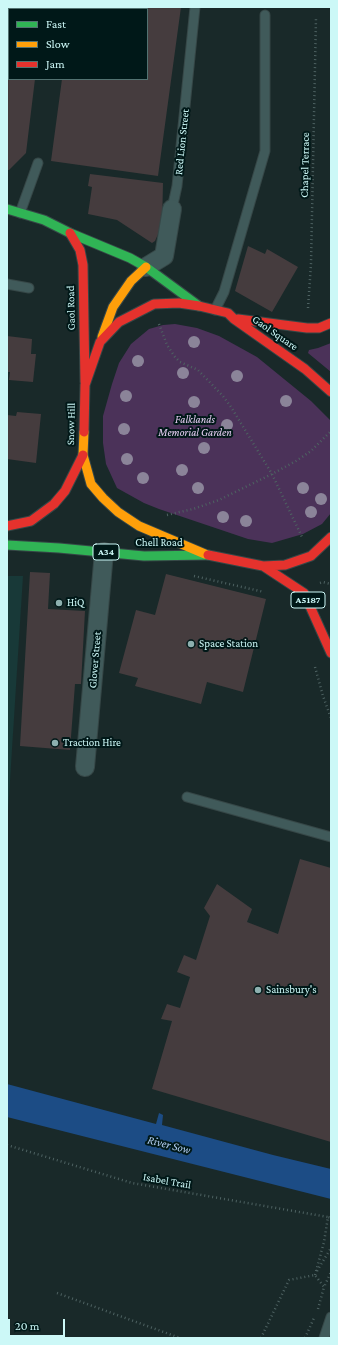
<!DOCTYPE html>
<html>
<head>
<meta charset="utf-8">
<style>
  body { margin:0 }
  #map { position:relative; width:338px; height:1345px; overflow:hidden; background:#192929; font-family:"Crimson Pro",serif }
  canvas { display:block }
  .frame { position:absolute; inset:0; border:8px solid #ccf8f7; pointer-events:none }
  .legend { position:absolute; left:8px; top:8px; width:140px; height:72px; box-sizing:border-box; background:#001818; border:1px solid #527271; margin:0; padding:5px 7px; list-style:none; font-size:12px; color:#ccf8f7 }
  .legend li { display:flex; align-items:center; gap:8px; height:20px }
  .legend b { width:20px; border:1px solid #527271 }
  .scale { position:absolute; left:8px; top:1319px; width:57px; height:18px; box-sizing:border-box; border:2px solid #ccf8f7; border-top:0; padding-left:5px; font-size:12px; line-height:14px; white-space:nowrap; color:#ccf8f7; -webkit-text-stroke:3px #001818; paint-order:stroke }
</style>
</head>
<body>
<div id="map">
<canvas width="338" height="1345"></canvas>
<div class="frame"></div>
<ul class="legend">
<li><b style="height:5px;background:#30b455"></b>Fast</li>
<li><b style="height:5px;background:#ff9f0a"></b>Slow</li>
<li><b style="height:5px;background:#e5322d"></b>Jam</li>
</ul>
<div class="scale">20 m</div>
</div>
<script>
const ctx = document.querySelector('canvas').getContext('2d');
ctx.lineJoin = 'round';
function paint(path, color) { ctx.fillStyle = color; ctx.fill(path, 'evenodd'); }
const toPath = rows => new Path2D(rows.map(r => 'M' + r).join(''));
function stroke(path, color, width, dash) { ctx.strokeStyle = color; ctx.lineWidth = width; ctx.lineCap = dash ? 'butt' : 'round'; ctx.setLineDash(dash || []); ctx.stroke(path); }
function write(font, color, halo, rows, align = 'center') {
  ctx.font = font + ' "Crimson Pro",serif'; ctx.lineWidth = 4; ctx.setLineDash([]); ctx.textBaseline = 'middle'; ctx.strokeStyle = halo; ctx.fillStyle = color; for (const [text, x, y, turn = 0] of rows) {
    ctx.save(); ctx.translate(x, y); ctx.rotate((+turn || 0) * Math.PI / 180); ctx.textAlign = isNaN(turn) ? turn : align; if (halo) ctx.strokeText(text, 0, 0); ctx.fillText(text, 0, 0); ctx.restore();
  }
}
paint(toPath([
  [7,576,23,576,7,828]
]), '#183938');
paint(toPath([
  [175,324,197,328,219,336,257,357,311,401,331,421,331,513,322,524,303,534,272,543,248,539,159,509,144,503,117,488,106,464,103,443,103,416,112,384,119,363,131,344,149,329,163,325],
  [331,343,331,372,308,353,309,350,318,348]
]), '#4b3259');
paint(toPath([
  [7,1084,156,1124,159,1113,163,1115,162,1125,273,1155,331,1169,331,1199,7,1117]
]), '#1c4c85');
paint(toPath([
  [7,7,45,7,44,9,9,9,9,79,35,79,26,153,9,170,7,170],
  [72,7,181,7,158,176,51,161,62,79,147,79,147,9,72,9],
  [90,174,163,183,162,225,155,241,152,243,117,220,88,214,92,187,88,186],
  [248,246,265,254,267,249,298,267,272,312,235,291],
  [7,336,32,339,31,354,36,354,33,382,9,380,10,372,7,372],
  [17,412,41,414,36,463,7,459,7,415,16,416],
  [30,572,50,573,48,609,85,611,81,684,75,684,70,750,20,746],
  [166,574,266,599,243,692,207,682,201,704,135,686,138,678,119,673,136,610,155,615],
  [300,859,331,868,331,1142,152,1089,172,1021,161,1019,167,1004,180,1008,190,977,177,972,184,955,196,960,210,916,204,908,217,884,252,909,247,922,278,934]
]), '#453c3e');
const lane = toPath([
  [172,209,177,186,195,7],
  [20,213,38,163],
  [7,284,29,288],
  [215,310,224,292,265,151,265,15],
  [187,797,331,837],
  [324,1338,331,1317]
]);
const street = toPath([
  [146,267,164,256,172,209],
  [85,767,104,552]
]);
const fast = toPath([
  [7,209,44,220,70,233,130,258,146,267,199,306],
  [7,545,59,548,144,556,208,555]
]);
const slow = toPath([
  [102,337,113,307,131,281,146,267],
  [84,432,83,455,91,484,103,498,118,512,139,526,205,554]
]);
const jam = toPath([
  [70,233,80,250,83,265,85,382],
  [238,319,307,328,319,328,331,323],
  [84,432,85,385,100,342,119,322,154,304,179,303,199,306,228,313,234,319,305,369,331,392],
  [7,526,31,521,54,504,65,491,83,455],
  [208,555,263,566,285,565,311,556,331,537],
  [263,566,304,593,331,653]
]);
stroke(lane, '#364747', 11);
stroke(street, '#364747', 20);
stroke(fast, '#364747', 11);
stroke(slow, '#364747', 11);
stroke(jam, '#364747', 11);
stroke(toPath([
  [308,308,311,264,316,18],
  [159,324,167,345,175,357,180,362,198,370,223,396,231,407,272,474,302,537],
  [167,515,193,509,219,500,272,474,296,461,311,451,331,431],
  [194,576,264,592],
  [320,583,323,582,331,584],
  [315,667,323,696,331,718],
  [7,1145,132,1183,328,1217],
  [317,1271,331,1248],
  [315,1275,324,1242,328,1217,331,1218],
  [57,1293,180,1338],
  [318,1309,324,1287],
  [261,1338,289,1280,315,1275,324,1287,331,1272],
  [305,1338,314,1318]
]), '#4e6262', 2.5, [1, 3]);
stroke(lane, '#405a5a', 9);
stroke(street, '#405a5a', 18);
stroke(fast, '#30b455', 9);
stroke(slow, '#ff9f0a', 9);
stroke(jam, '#e5322d', 9);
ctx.fillStyle = '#8b8499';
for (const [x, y] of [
  [194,342],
  [138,361],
  [183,373],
  [237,376],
  [126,396],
  [286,401],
  [194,402],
  [227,425],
  [124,429],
  [204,448],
  [127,459],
  [182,470],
  [143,478],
  [198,488],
  [303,488],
  [321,499],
  [311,512],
  [223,517],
  [246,521]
]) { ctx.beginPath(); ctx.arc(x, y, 6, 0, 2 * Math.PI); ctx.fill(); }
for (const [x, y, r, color] of [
  [59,603,4,"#8db0af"],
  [191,644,4,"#8db0af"],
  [55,743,4,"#8db0af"],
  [258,990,4,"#8db0af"]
]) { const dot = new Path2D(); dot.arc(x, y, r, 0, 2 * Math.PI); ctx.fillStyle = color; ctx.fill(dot); stroke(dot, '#001818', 1.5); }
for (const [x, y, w] of [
  [106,552,26],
  [308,600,34]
]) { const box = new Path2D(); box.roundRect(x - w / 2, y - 8, w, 16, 3); ctx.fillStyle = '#001818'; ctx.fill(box); stroke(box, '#ccf8f7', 1); }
write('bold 10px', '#ccf8f7', null, [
  ["A34",106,552],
  ["A5187",308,600]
]);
write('11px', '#ccf8f7', '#001818', [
  ["Red Lion Street",182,142,-84],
  ["Chapel Terrace",305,165,-89],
  ["Gaol Road",71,308,-91],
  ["Gaol Square",275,333,35],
  ["Snow Hill",71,424,-89],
  ["Chell Road",159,543],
  ["Glover Street",95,660,-85],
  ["Isabel Trail",167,1181,10]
]);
write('italic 11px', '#e8cff5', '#001818', [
  ["Falklands",195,420],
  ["Memorial Garden",195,433]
]);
write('11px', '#ccf8f7', '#001818', [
  ["HiQ",67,603],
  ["Space Station",199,644],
  ["Traction Hire",63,743],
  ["Sainsbury's",266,990]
], 'left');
write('italic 12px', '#afcbee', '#001818', [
  ["River Sow",169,1145,14]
]);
</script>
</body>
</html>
